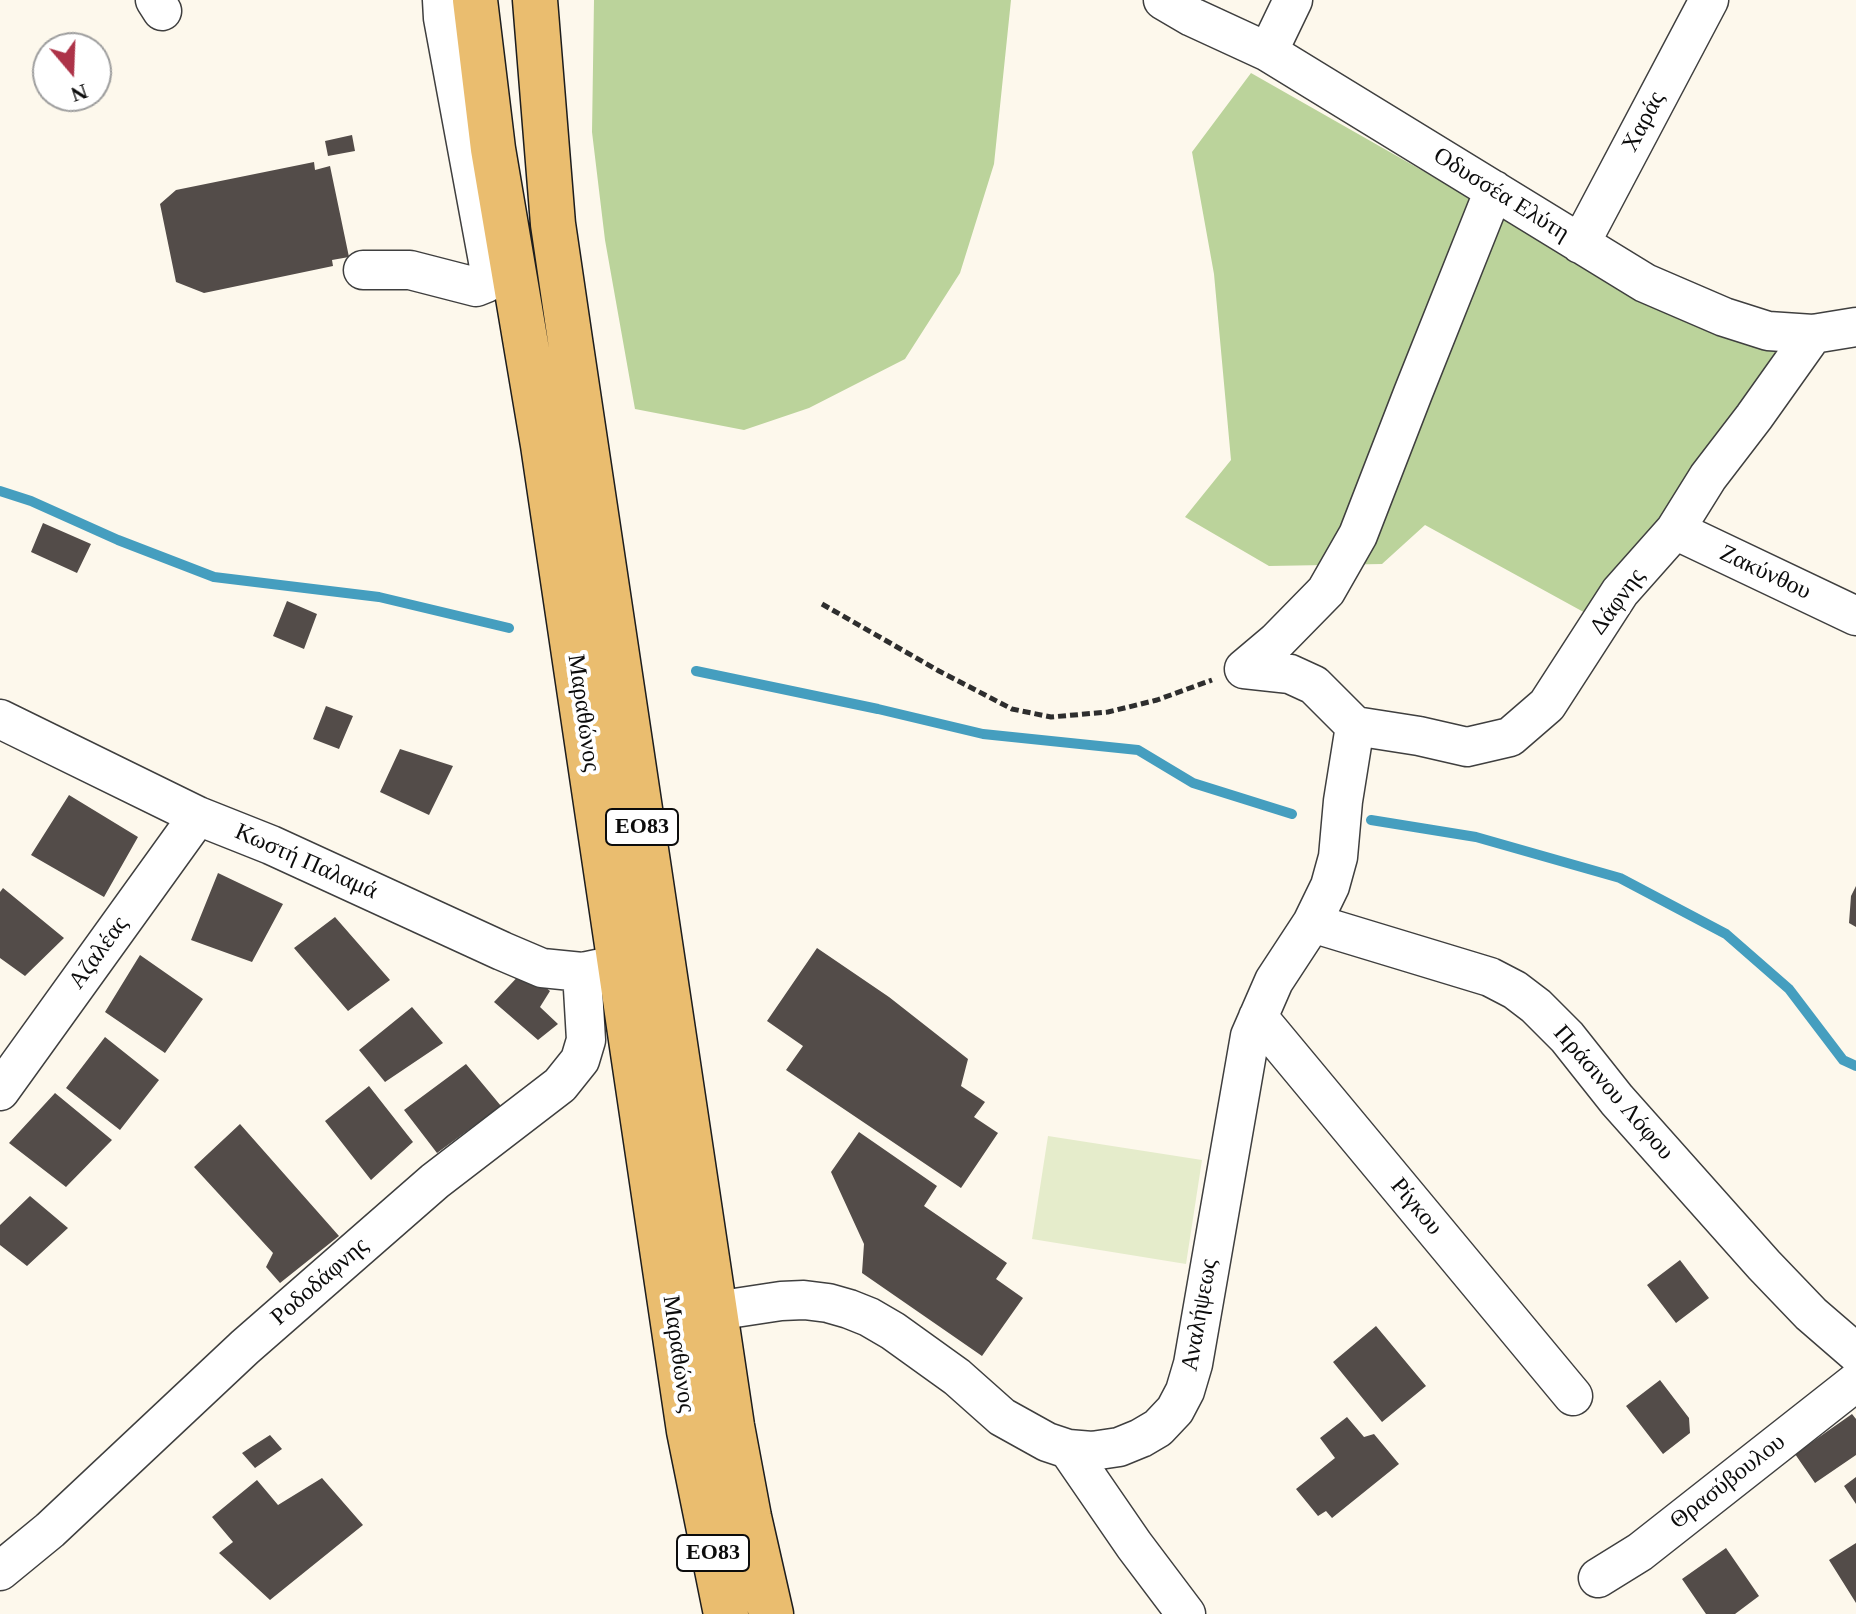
<!DOCTYPE html>
<html>
<head>
<meta charset="utf-8">
<style>
  body { margin:0 }
  #map { position:relative; width:1856px; height:1614px; overflow:hidden; background:#fdf8ec; font-family:Georgia,serif }
  canvas { display:block }
  .north { position:absolute; left:32px; top:32px; width:80px; height:80px; box-sizing:border-box; background:#fff; border:2px solid #9e9e9e; border-radius:50%; rotate:161deg; font-size:22px; font-weight:700; line-height:32px; text-align:center; color:#0c0c0c }
  .north::after { content:''; display:block; margin:auto; width:28px; height:36px; background:#ad3348; clip-path:polygon(50% 0,100% 100%,50% 72%,0 100%) }
</style>
</head>
<body>
<div id="map">
<canvas width="1856" height="1614"></canvas>
<div class="north">N</div>
</div>
<script>
const ctx = document.querySelector('canvas').getContext('2d');
ctx.lineJoin = 'round';
function paint(path, color) { ctx.fillStyle = color; ctx.fill(path, 'evenodd'); }
const toPath = rows => new Path2D(rows.map(r => 'M' + r).join(''));
function stroke(path, color, width, dash) { ctx.strokeStyle = color; ctx.lineWidth = width; ctx.lineCap = dash ? 'butt' : 'round'; ctx.setLineDash(dash || []); ctx.stroke(path); }
function write(font, color, halo, rows, align = 'center') {
  ctx.font = font + ' Georgia,serif'; ctx.lineWidth = 8; ctx.setLineDash([]); ctx.textBaseline = 'middle'; ctx.strokeStyle = halo; ctx.fillStyle = color; for (const [text, x, y, turn = 0] of rows) {
    ctx.save(); ctx.translate(x, y); ctx.rotate((+turn || 0) * Math.PI / 180); ctx.textAlign = isNaN(turn) ? turn : align; if (halo) ctx.strokeText(text, 0, 0); ctx.fillText(text, 0, 0); ctx.restore();
  }
}
paint(toPath([
  [594,0,1011,0,994,164,960,273,905,359,809,408,744,430,635,409,605,240,592,132],
  [1251,73,1634,291,1792,342,1671,512,1589,615,1425,525,1382,564,1269,566,1185,517,1231,460,1214,274,1192,152]
]), '#bbd39b');
paint(toPath([
  [1048,1136,1202,1160,1186,1264,1032,1239]
]), '#e5eccb');
stroke(toPath([
  [0,491,31,501,118,540,214,577,379,597,509,628],
  [696,671,878,709,983,734,1138,750,1193,783,1292,814],
  [1371,820,1476,837,1620,878,1726,934,1789,989,1843,1060,1856,1066]
]), '#459ebf', 10);
paint(toPath([
  [352,135,355,151,328,156,325,141],
  [314,162,315,170,330,166,349,257,332,260,333,266,204,293,176,282,160,204,176,190],
  [43,523,91,544,77,573,31,552],
  [287,601,317,614,304,649,273,636],
  [326,706,353,716,339,749,313,739],
  [400,749,453,766,429,815,380,792],
  [69,795,138,837,104,897,31,855],
  [218,873,283,904,252,962,191,940],
  [1856,886,1856,927,1849,923,1851,896],
  [3,888,64,938,25,976,0,958,0,892],
  [335,917,390,980,348,1011,294,948],
  [817,948,889,997,968,1059,961,1086,985,1102,974,1117,998,1133,961,1188,786,1070,803,1046,767,1021],
  [140,955,203,999,165,1053,105,1012],
  [524,970,550,991,540,1007,558,1024,538,1040,494,1002],
  [412,1007,443,1043,385,1082,359,1050],
  [105,1037,159,1080,120,1130,66,1088],
  [466,1064,501,1106,437,1153,404,1110],
  [369,1086,413,1142,371,1180,325,1121],
  [55,1093,112,1140,66,1187,9,1143],
  [240,1124,339,1236,280,1283,266,1267,273,1253,194,1167],
  [859,1132,937,1186,924,1206,1007,1263,996,1279,1023,1298,982,1356,862,1273,864,1244,831,1172],
  [30,1196,68,1228,27,1266,0,1245,0,1225],
  [1680,1260,1709,1298,1676,1323,1647,1285],
  [1376,1326,1426,1386,1382,1422,1333,1362],
  [1660,1380,1689,1418,1690,1433,1663,1454,1626,1406],
  [1852,1414,1856,1419,1856,1455,1815,1483,1795,1454],
  [1347,1417,1364,1437,1374,1434,1399,1464,1332,1518,1326,1511,1318,1516,1296,1489,1335,1458,1320,1438],
  [270,1435,282,1449,255,1468,242,1453],
  [1856,1477,1856,1504,1844,1486],
  [322,1478,363,1525,270,1600,219,1553,233,1542,212,1517,257,1480,278,1505],
  [1856,1543,1856,1603,1829,1560],
  [1726,1548,1759,1596,1735,1614,1706,1614,1682,1579]
]), '#534c49');
const minor = toPath([
  [155,0,162,11],
  [1163,0,1192,17,1268,52,1645,283,1724,317,1768,331,1813,334,1856,327],
  [1268,52,1293,0],
  [1580,244,1709,0],
  [363,270,410,270,476,287,486,283,489,278,490,272,443,18,442,0],
  [1675,530,1856,616],
  [1244,669,1276,642,1326,591,1358,535,1413,393,1494,190],
  [1244,669,1290,674,1314,685,1355,726],
  [0,719,198,816,271,845,502,951,542,968,582,972,606,967],
  [1355,726,1419,736,1467,747,1510,737,1547,705,1620,592,1675,530,1708,477,1754,417,1813,334],
  [1312,923,1490,977,1515,990,1536,1006,1567,1037,1617,1100,1764,1265,1811,1314,1856,1353],
  [1258,1017,1573,1396],
  [0,1091,198,816],
  [715,1311,781,1301,804,1300,828,1303,849,1309,869,1317,893,1331,957,1377,1002,1417,1047,1442,1068,1449,1092,1451,1119,1447,1141,1438,1158,1428,1175,1410,1185,1391,1193,1364,1250,1036,1274,981,1312,923,1330,886,1338,857,1343,801,1355,726],
  [1068,1449,1134,1545,1186,1614],
  [0,1571,50,1530,245,1347,435,1181,560,1085,580,1060,586,1040,582,972],
  [1598,1578,1640,1552,1856,1382]
]);
const major = toPath([
  [475,0,493,149,543,445,689,1431,726,1614],
  [535,0,553,224,570,340,732,1426,749,1517,771,1614]
]);
stroke(minor, '#3f3f3f', 41);
stroke(major, '#1d1d1d', 47);
stroke(toPath([
  [822,604,939,671,1012,709,1051,717,1108,712,1157,700,1212,680]
]), '#2e2e2e', 5, [8, 4]);
stroke(minor, '#fff', 38);
stroke(major, '#eabd6f', 44);
for (const [x, y, w] of [
  [642,827,72],
  [713,1553,72]
]) { const box = new Path2D(); box.roundRect(x - w / 2, y - 18, w, 36, 6); ctx.fillStyle = '#fff'; ctx.fill(box); stroke(box, '#0c0c0c', 2); }
write('bold 22px', '#0c0c0c', null, [
  ["ΕΟ83",642,827],
  ["ΕΟ83",713,1553]
]);
write('24px', '#0c0c0c', '#fff', [
  ["Χαράς",1644,122,-62],
  ["Οδυσσέα Ελύτη",1501,195,32],
  ["Ζακύνθου",1765,573,25],
  ["Δάφνης",1618,602,-54],
  ["Μαραθώνος",583,713,82],
  ["Κωστή Παλαμά",306,862,24],
  ["Αζαλέας",99,953,-54],
  ["Πράσινου Λόφου",1613,1093,49],
  ["Ρίγκου",1416,1207,50],
  ["Ροδοδάφνης",320,1282,-41],
  ["Αναλήψεως",1200,1315,-80],
  ["Μαραθώνος",678,1354,82],
  ["Θρασύβουλου",1728,1482,-38]
]);
</script>
</body>
</html>
